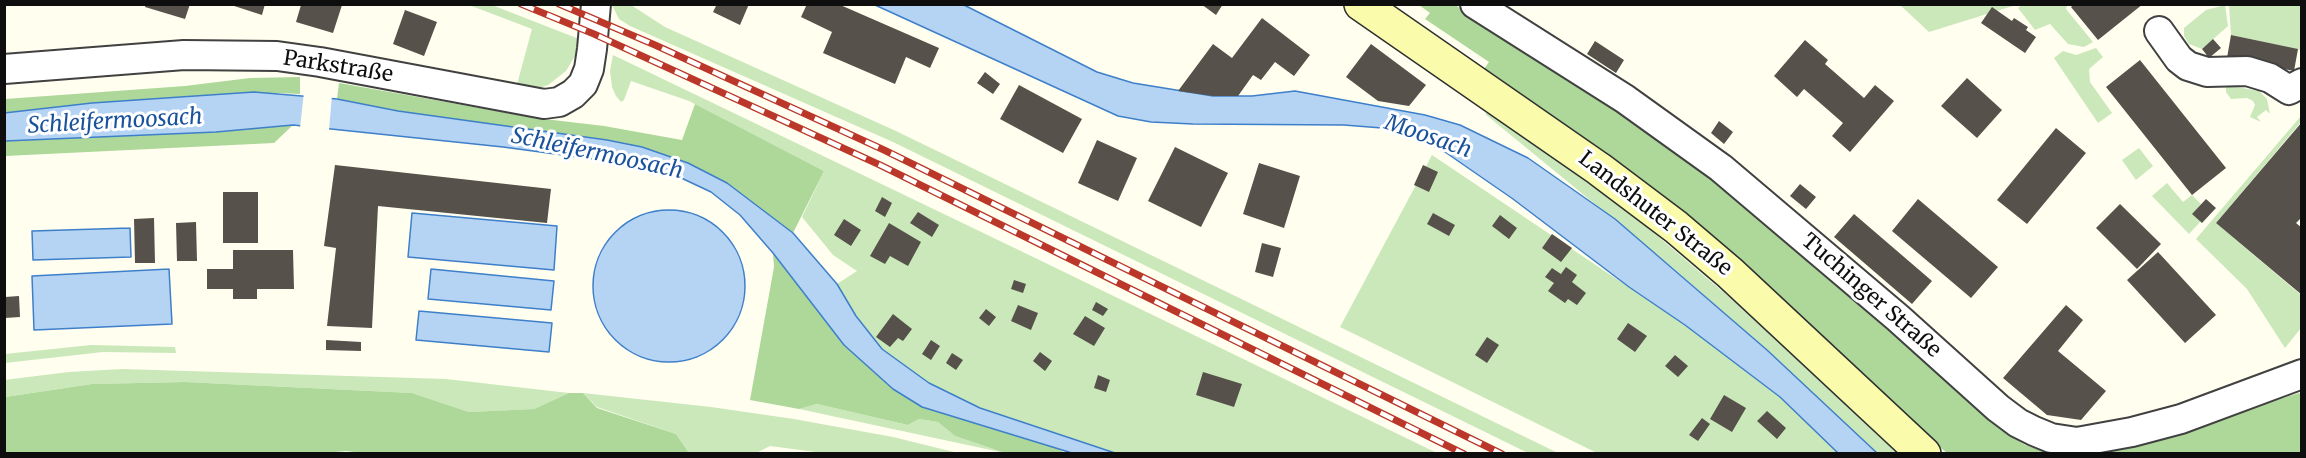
<!DOCTYPE html>
<html>
<head>
<meta charset="utf-8">
<style>
  body { margin:0 }
  #map { position:relative; width:2306px; height:458px; overflow:hidden; background:#fffeef; font-family:Merriweather,serif }
  canvas { display:block }
  .frame { position:absolute; inset:0; border:6px solid #0e0e0e; pointer-events:none }
</style>
</head>
<body>
<div id="map">
<canvas width="2306" height="458"></canvas>
<div class="frame"></div>
</div>
<script>
const ctx = document.querySelector('canvas').getContext('2d');
ctx.lineJoin = 'round';
function paint(path, color) { ctx.fillStyle = color; ctx.fill(path, 'evenodd'); }
const toPath = rows => new Path2D(rows.map(r => 'M' + r).join(''));
function stroke(path, color, width, dash) { ctx.strokeStyle = color; ctx.lineWidth = width; ctx.lineCap = dash ? 'butt' : 'round'; ctx.setLineDash(dash || []); ctx.stroke(path); }
function write(font, color, halo, rows, align = 'center') {
  ctx.font = font + ' Merriweather,serif'; ctx.lineWidth = 6; ctx.setLineDash([]); ctx.textBaseline = 'middle'; ctx.strokeStyle = halo; ctx.fillStyle = color; for (const [text, x, y, turn = 0] of rows) {
    ctx.save(); ctx.translate(x, y); ctx.rotate((+turn || 0) * Math.PI / 180); ctx.textAlign = isNaN(turn) ? turn : align; if (halo) ctx.strokeText(text, 0, 0); ctx.fillText(text, 0, 0); ctx.restore();
  }
}
paint(toPath([
  [2023,4,2067,5,2066,9,2093,42,2084,47,2068,44,2050,24,2035,30,2018,8],
  [469,5,492,5,579,39,575,56,566,71,548,85,536,89,516,88,532,29],
  [612,5,631,5,665,27,896,131,1558,453,1528,453,893,142,630,26,619,19],
  [1900,5,2016,5,1929,32],
  [2225,5,2228,26,2202,49,2189,44,2184,36,2184,28,2206,10],
  [2229,5,2301,5,2301,50,2231,35],
  [2096,48,2103,57,2089,69,2090,82,2112,113,2098,123,2054,58,2063,51,2076,55],
  [613,55,1025,253,1437,453,1115,453,980,408,929,383,882,349,856,316,837,284,857,271,833,255,802,217,824,171,689,101,631,81,624,100,621,102,616,96,612,87,610,71],
  [2226,85,2259,91,2267,99,2270,114,2266,110,2257,117,2261,122,2250,117,2255,105,2253,101,2247,98,2231,99,2226,92],
  [1489,112,1606,194,1641,222,1728,296,1899,453,1877,453,1767,350,1673,268,1485,114],
  [2301,116,2301,122,2216,223,2301,295,2301,328,2285,348,2247,289,2196,239],
  [2139,148,2153,166,2136,180,2122,160],
  [1432,155,1685,325,1780,397,1838,453,1597,453,1340,327],
  [2167,183,2183,202,2192,195,2201,204,2193,214,2201,221,2189,234,2152,196],
  [91,345,175,347,176,353,103,352,5,363,5,354],
  [122,369,446,379,569,393,534,409,469,412,412,393,185,382,92,384,5,397,4,380,69,372],
  [583,393,711,407,794,419,893,437,958,453,831,454,770,446,756,453,689,453,676,434,597,407],
  [817,404,908,425,919,419,938,422,955,436,1005,453,799,409]
]), '#cbe8ba');
paint(toPath([
  [1419,5,1455,5,1541,58,1687,155,1852,293,1974,407,2010,436,2025,445,2049,453,1947,453,1482,72,1489,62,1425,19,1430,13],
  [300,77,300,94,278,93,92,103,5,113,5,99,185,86,250,78],
  [339,83,536,118,604,126,682,140,695,104,824,171,793,233,727,183,688,163,642,147,607,140,398,111,337,99],
  [293,125,274,143,5,156,4,141,216,132],
  [773,253,844,345,1066,453,1005,453,955,436,938,422,919,419,908,425,817,404,799,409,750,400,774,267],
  [185,382,412,393,469,412,534,409,569,393,583,393,597,408,676,434,689,453,370,454,346,451,314,454,5,453,5,397,92,384],
  [2299,393,2301,395,2301,453,2099,454,2124,448]
]), '#add899');
const water = toPath([
  [875,5,964,5,1097,72,1133,83,1213,96,1252,96,1295,91,1425,115,1460,125,1528,158,1615,219,1767,350,1877,453,1838,453,1780,397,1685,325,1629,287,1513,199,1445,152,1416,137,1382,128,1344,125,1193,124,1151,122,1118,116,875,5],
  [254,92,337,99,398,111,607,140,642,147,688,163,727,183,793,233,837,284,856,316,882,349,929,383,980,408,1115,453,1072,453,922,407,893,389,844,345,773,253,740,215,711,192,660,168,503,147,293,125,216,132,5,141,4,113,92,103,254,92],
  '593 286a76 76 0 1 1 152 0a76 76 0 1 1-152 0Z',
  [412,213,557,226,554,270,408,257,412,213],
  [130,228,131,257,33,260,32,231,130,228],
  [169,269,172,324,34,330,32,276,169,269],
  [431,269,554,281,551,310,428,299,431,269],
  [419,311,552,323,549,352,416,340,419,311]
]);
paint(water, '#b5d4f4');
stroke(water, '#3e7fc9', 1.5);
paint(toPath([
  [304,92,332,95,329,130,300,128]
]), '#fffeef');
paint(toPath([
  [146,4,190,4,185,19,145,7],
  [228,4,265,4,262,15],
  [717,4,749,4,740,25,713,12],
  [807,4,838,4,939,48,930,68,906,57,895,84,823,53,832,32,801,17],
  [1201,4,1223,4,1216,15],
  [2074,4,2143,4,2098,40,2071,7],
  [301,5,342,5,333,33,296,22],
  [1992,7,2012,21,2014,18,2028,27,2026,30,2036,37,2025,53,1981,23],
  [405,10,437,22,424,56,393,44],
  [1262,18,1310,55,1294,76,1275,62,1261,80,1253,75,1238,96,1213,96,1178,91,1213,44,1232,58],
  [2231,35,2298,49,2294,71,2227,58],
  [2213,39,2221,48,2209,58,2202,49],
  [1805,40,1828,60,1825,64,1864,98,1875,85,1894,101,1850,152,1832,136,1843,123,1804,89,1797,97,1774,76],
  [1595,41,1624,60,1616,73,1587,54],
  [1371,44,1426,85,1409,106,1378,101,1346,77],
  [2140,60,2226,168,2192,195,2106,87],
  [985,72,1000,84,993,94,977,83],
  [1967,78,2002,110,1977,138,1941,106],
  [1019,85,1082,119,1063,153,1000,119],
  [1719,121,1733,132,1724,144,1711,133],
  [2302,122,2302,217,2296,223,2302,228,2302,295,2216,223],
  [2056,128,2086,153,2027,224,1997,200],
  [1097,140,1137,158,1118,201,1078,183],
  [1175,147,1228,173,1201,227,1148,201],
  [1259,163,1300,176,1284,228,1243,214],
  [335,165,551,189,547,223,378,206,372,328,327,326,336,248,324,246],
  [1423,165,1438,172,1429,192,1414,185],
  [1800,184,1816,197,1806,209,1790,196],
  [223,192,258,192,258,243,223,243],
  [882,197,892,203,885,217,875,211],
  [1918,199,1998,267,1971,298,1892,231],
  [2206,199,2216,208,2202,223,2192,214],
  [2120,204,2161,244,2137,269,2096,228],
  [918,212,939,225,932,237,910,223],
  [1433,213,1455,225,1449,236,1427,224],
  [1854,214,1932,281,1912,304,1834,237],
  [1500,215,1517,228,1509,239,1492,226],
  [154,218,155,263,135,263,134,219],
  [844,219,861,230,851,246,834,235],
  [196,222,197,261,177,261,176,223],
  [889,223,921,242,908,266,890,256,885,264,870,256],
  [1552,234,1572,248,1561,262,1542,248],
  [1262,243,1281,248,1273,277,1255,272],
  [233,250,293,250,294,289,257,289,257,299,233,299,233,289,207,289,207,269,233,269],
  [2158,252,2216,315,2185,343,2127,280],
  [1566,267,1577,275,1572,282,1586,293,1577,305,1568,299,1565,303,1548,291,1554,283,1545,277,1552,268,1561,274],
  [1014,280,1026,284,1023,293,1011,289],
  [19,296,20,317,5,318,5,297],
  [1096,302,1108,309,1103,316,1092,310],
  [1018,305,1038,313,1031,330,1011,321],
  [2066,305,2083,320,2058,351,2106,391,2081,420,2047,415,2003,378],
  [986,309,996,317,989,326,979,318],
  [893,314,912,329,903,341,898,338,890,347,876,337],
  [1085,316,1105,328,1094,346,1073,334],
  [1628,323,1647,336,1635,352,1617,339],
  [1487,337,1499,345,1487,363,1475,355],
  [326,340,361,342,361,351,326,350],
  [931,340,940,346,931,360,922,354],
  [1040,352,1052,361,1045,371,1033,361],
  [952,353,963,360,956,370,946,363],
  [1675,355,1688,366,1678,377,1665,366],
  [1203,372,1242,384,1234,407,1196,395],
  [1098,375,1110,380,1106,392,1094,388],
  [1724,395,1746,408,1732,432,1710,419],
  [1767,411,1786,428,1777,439,1757,421],
  [1702,418,1710,424,1698,441,1689,435]
]), '#56514a');
const street = toPath([
  [1475,4,1625,99,1721,168,1898,318,1998,408,2018,423,2034,431,2051,438,2077,442,2132,432,2181,419,2302,374],
  [2159,31,2179,59,2188,66,2207,72,2247,71,2270,78,2289,90,2302,83],
  [4,69,184,55,277,56,320,62,544,104,559,102,573,94,583,84,589,69,592,49,596,4]
]);
const secondary = toPath([
  [1361,4,1599,169,1676,227,1730,273,1924,454]
]);
stroke(street, '#414141', 32);
stroke(secondary, '#303030', 36);
stroke(street, '#fff', 28);
stroke(secondary, '#fafcac', 33);
const rail = toPath([
  [521,4,594,34,880,165,1464,454],
  [559,4,655,45,884,150,1502,454]
]);
stroke(rail, '#ba372a', 7);
stroke(rail, '#fff', 4.5, [14]);
write('21px', '#0e0e0e', '#fff', [
  ["Parkstraße",338,67,9],
  ["Landshuter Straße",1655,214,38],
  ["Tuchinger Straße",1871,296,41]
]);
write('italic 22px', '#1a529c', '#fff', [
  ["Schleifermoosach",115,122,-3],
  ["Moosach",1428,137,19],
  ["Schleifermoosach",597,154,12]
]);
</script>
</body>
</html>
